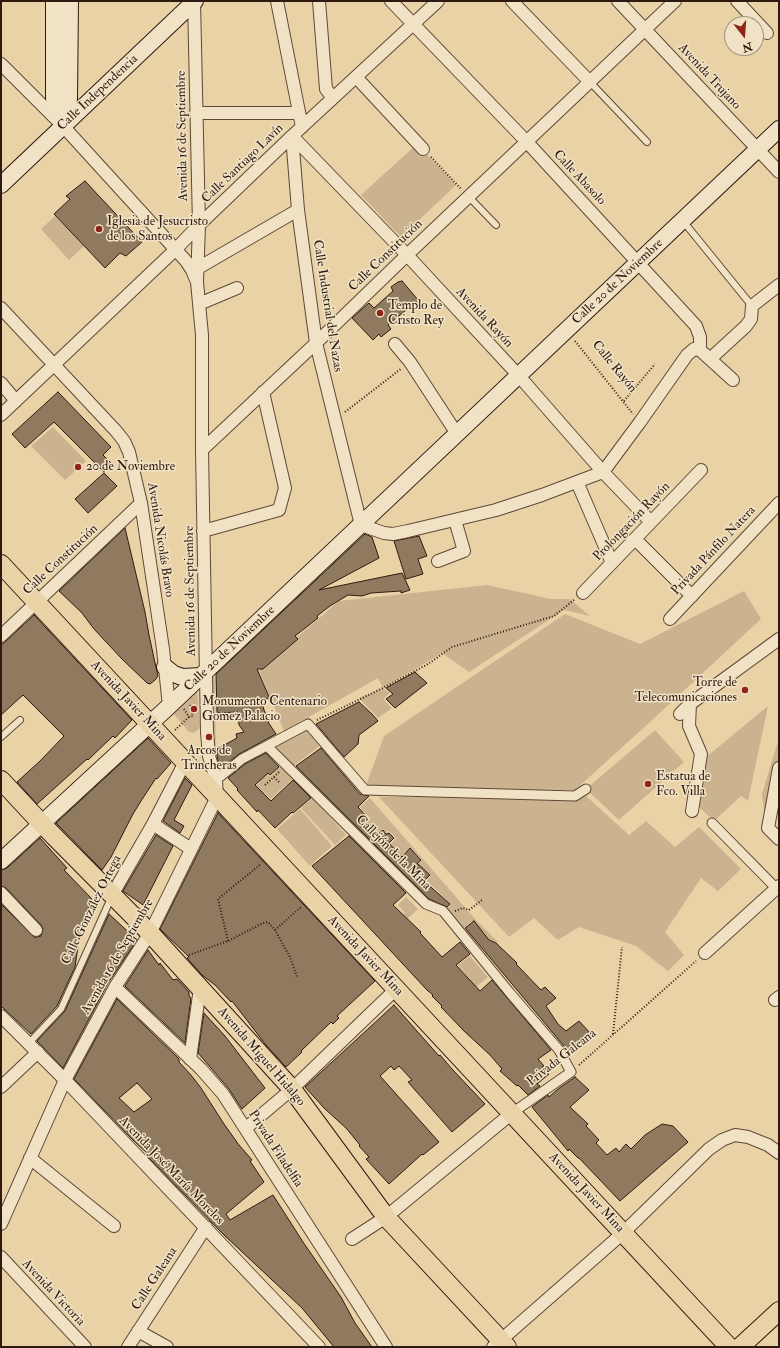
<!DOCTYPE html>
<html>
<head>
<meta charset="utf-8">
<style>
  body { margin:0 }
  #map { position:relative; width:780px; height:1348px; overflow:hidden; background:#ead2a7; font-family:"IM FELL Double Pica",serif }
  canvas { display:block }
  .frame { position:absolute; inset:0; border:2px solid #2f1a11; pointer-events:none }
  .north { position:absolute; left:724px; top:16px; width:40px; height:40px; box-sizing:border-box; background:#f1e2c6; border:1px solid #a3927e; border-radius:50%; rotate:163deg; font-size:11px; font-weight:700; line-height:16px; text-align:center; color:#2f1a11 }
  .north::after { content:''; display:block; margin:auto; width:14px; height:18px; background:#8f2418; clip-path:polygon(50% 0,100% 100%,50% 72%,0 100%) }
</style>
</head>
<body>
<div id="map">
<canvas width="780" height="1348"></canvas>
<div class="frame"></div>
<div class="north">N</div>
</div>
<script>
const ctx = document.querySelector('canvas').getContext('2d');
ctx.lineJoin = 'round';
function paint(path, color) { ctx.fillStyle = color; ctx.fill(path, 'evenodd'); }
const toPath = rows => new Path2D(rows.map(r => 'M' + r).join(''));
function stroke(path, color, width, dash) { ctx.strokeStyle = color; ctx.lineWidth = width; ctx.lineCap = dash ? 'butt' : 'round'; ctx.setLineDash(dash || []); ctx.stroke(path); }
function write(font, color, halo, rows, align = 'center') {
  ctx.font = font + ' "IM FELL Double Pica",serif'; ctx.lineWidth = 3; ctx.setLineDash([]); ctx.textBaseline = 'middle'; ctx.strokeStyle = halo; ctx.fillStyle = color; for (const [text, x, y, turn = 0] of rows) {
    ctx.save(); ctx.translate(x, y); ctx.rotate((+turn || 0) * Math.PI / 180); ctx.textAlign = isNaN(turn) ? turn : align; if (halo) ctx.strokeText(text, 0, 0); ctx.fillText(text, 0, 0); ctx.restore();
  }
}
paint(toPath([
  [417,144,456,185,401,237,361,195],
  [55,216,84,246,69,260,41,229],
  [53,427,86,461,65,480,31,446],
  [487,585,551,599,570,599,590,616,564,610,469,672,442,653,383,688,378,678,284,731,259,670,339,601],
  [744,591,761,619,650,722,575,790,365,788,384,736,565,614,640,644],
  [215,677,216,768,206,678],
  [383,688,390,693,383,699,392,708,378,718,359,698],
  [197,690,200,725,199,729,194,733,189,732,173,713],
  [768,706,748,801,741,796,714,821,687,796,700,762],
  [307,727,321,745,291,768,270,746],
  [655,730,684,762,619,820,586,789],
  [779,738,779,805,765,818,762,794],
  [281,766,293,778,271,799,265,793,262,794,255,787,260,782,254,775,262,768,270,777],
  [586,796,629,835,646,821,675,847,699,827,741,869,718,891,701,878,665,932,684,955,668,971,636,946,579,927,558,940,534,918,509,937,379,797],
  [313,798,346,835,335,845,301,808],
  [370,798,476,920,499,943,490,941,472,921,459,932,443,913,451,904,427,881,431,875,423,868,414,878,408,874,422,859,410,847,399,858,394,853,396,850,391,844,396,838,389,831,386,832,383,829,378,832,368,821,370,818,360,807],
  [300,809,332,846,310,866,277,829],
  [406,897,418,909,404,922,400,918,405,913,398,905],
  [470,956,488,977,469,993,462,986,470,979,458,965]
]), '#cab38e');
const building = toPath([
  [85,181,142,242,126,256,120,253,105,268,54,214,70,199,66,196,85,181],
  [402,281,419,301,414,306,411,306,388,325,391,329,381,337,379,334,373,340,352,318,369,303,374,308,393,291,391,287,398,282,402,281],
  [58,392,111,447,103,455,112,464,104,472,54,422,25,448,12,434,58,392],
  [104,473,117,486,88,513,75,499,104,473],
  [125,528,145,612,149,635,157,672,158,676,155,680,150,684,147,683,122,659,94,629,82,613,59,591,125,528],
  [365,534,372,537,379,558,319,590,402,573,410,590,401,593,401,591,371,593,362,596,348,595,330,606,317,616,318,618,295,636,298,639,263,669,257,669,270,699,261,698,264,710,269,722,268,722,276,734,239,754,220,769,217,756,217,749,237,738,236,734,244,732,239,725,238,712,217,713,216,674,365,534],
  [419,536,427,556,418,559,423,574,406,579,394,541,419,536],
  [34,615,132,720,115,738,113,736,88,760,87,759,37,804,17,782,40,761,64,736,23,695,1,715,1,645,6,641,34,615],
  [415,672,427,683,395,708,386,699,393,694,386,688,415,672],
  [359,702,372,714,378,721,359,735,358,744,344,757,316,724,359,702],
  [148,738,171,763,157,779,156,778,141,801,133,814,111,857,102,870,56,823,148,738],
  [321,748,360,794,369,796,358,807,368,818,366,820,378,834,383,830,386,834,389,833,394,838,389,843,402,857,410,848,421,860,417,863,430,875,424,881,450,904,447,907,429,899,296,766,321,748],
  [266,753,279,767,270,775,268,773,255,785,271,801,293,780,311,798,293,813,292,812,275,828,258,810,257,812,237,790,238,789,228,778,245,764,266,753],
  [185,778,192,785,174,820,184,826,180,833,163,821,185,778],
  [218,813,375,981,337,1016,339,1018,333,1024,331,1022,301,1051,302,1052,286,1067,266,1045,232,1001,231,1002,215,985,202,975,187,958,189,957,160,929,218,813],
  [156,835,173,846,143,905,123,891,156,835],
  [349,836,406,893,393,905,421,932,420,933,442,957,460,942,470,954,456,965,480,991,492,980,551,1050,538,1059,544,1066,542,1067,549,1074,537,1084,540,1086,528,1095,518,1085,517,1086,500,1071,502,1069,490,1055,464,1031,441,1007,442,1006,432,996,433,995,427,990,312,866,349,836],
  [40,838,67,868,64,870,92,899,81,926,75,967,57,1006,31,1034,1,1006,1,904,34,937,37,937,41,936,43,929,41,925,6,888,1,886,1,870,7,868,40,838],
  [109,914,137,940,108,983,63,1068,37,1041,65,1011,109,914],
  [474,921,489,940,496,943,517,963,516,964,541,990,545,987,556,998,546,1006,558,1024,566,1031,579,1021,592,1035,569,1055,564,1046,465,928,474,921],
  [148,950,159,965,160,963,173,980,177,979,189,992,189,996,191,998,185,1043,125,986,148,950],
  [117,999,179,1059,179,1062,191,1075,201,1088,224,1124,239,1145,252,1160,250,1161,264,1182,226,1214,230,1220,273,1195,303,1242,341,1297,355,1323,372,1347,334,1347,302,1308,224,1235,148,1157,150,1156,132,1139,74,1079,117,999],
  [137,1083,152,1099,134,1112,119,1098,137,1083],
  [394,1005,439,1056,440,1055,452,1069,485,1104,452,1132,408,1082,412,1080,399,1066,394,1070,391,1066,380,1076,439,1142,423,1155,422,1154,389,1184,366,1159,369,1157,359,1146,360,1145,346,1128,325,1109,305,1087,394,1005],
  [204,1013,225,1036,265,1088,242,1109,229,1089,198,1053,204,1013],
  [575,1077,589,1090,570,1107,588,1124,586,1126,599,1140,596,1143,607,1155,616,1148,619,1152,626,1144,631,1149,645,1135,662,1124,673,1126,688,1142,620,1201,579,1158,578,1158,569,1149,568,1151,532,1107,548,1095,549,1097,558,1089,575,1077]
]);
paint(building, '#907a5f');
stroke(building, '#2f1a11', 1);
const service = toPath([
  [589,81,647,142],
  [468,196,496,225],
  [683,221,752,306],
  [1,737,20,720],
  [29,1043,61,1009,112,896]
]);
const pedestrian = toPath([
  [267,746,426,904,443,911,510,993,559,1050,571,1072,512,1113],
  [216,780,242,759,308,724,365,790,575,796,586,789],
  [712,823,777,889]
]);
const minor = toPath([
  [277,1,302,127],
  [319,1,326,89,333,98],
  [391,1,526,141,696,326,700,337,700,350],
  [512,1,589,81],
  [618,1,779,172],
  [737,1,767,33],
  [1,64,63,126,186,261,192,270,196,280],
  [356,77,423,149],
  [196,113,299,113],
  [292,136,298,210,316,343,361,525,384,533,393,534,408,531,496,510,542,495,603,472,640,422,687,355,694,349,700,350,733,380],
  [292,136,407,255,519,376,603,472,651,522],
  [198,268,298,210],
  [199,304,237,288],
  [1,308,116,431,124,441,129,452,141,503,163,649,169,706],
  [395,344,410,362,457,434],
  [710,359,746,326,751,319,752,306,779,285],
  [1,383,16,401],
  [1,415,175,250,199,225,292,136,438,1],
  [202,450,316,343,407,255,675,1],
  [577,482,612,563],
  [203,531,279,510,285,488,263,392],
  [635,539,692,596],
  [438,561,464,551,455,520],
  [583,593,701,470],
  [670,619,779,503],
  [1,636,141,503],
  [690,704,689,726,701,754,692,811],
  [680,714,690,704,779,639],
  [779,768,768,828,779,839],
  [153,824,191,849],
  [1,893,36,930],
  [112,895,153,824,185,762],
  [705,953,779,886],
  [115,987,201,1069,223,1094,386,1347],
  [775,1000,779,997],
  [1,1016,65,1080,319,1347],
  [190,1059,200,988],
  [1,1087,38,1052],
  [246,1128,292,1089,396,989],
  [30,1158,114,1226],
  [1,1224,65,1080,115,987,150,933,217,797,216,780,209,756,207,732,202,450,202,335,197,282,199,225,194,1],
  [352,1239,386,1217,512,1113],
  [1,1257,85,1347],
  [138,1331,167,1347],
  [128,1347,206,1227],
  [493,1347,623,1233,709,1149,722,1140,735,1135,748,1137,768,1145,779,1153]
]);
const secondary = toPath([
  [54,1,54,99,63,126],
  [63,126,69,99,70,1],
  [1,185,195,1],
  [165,667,174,674,182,677,202,676],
  [1,861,167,708,779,129]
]);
const primary = toPath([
  [1,564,729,1347],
  [1,780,41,823,150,933,292,1089,386,1217,507,1347],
  [740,1347,779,1311]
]);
stroke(service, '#5e4836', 8);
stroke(pedestrian, '#5e4836', 11);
stroke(minor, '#5e4836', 14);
stroke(secondary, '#2f1a11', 18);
stroke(primary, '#2f1a11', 20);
stroke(toPath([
  [431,157,461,189],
  [575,341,633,414],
  [624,401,655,364],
  [345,412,402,368],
  [184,709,189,717,193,716,190,704],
  [317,720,383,688,428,664,452,647,554,616,575,599],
  [175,730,189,717],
  [274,777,280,783],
  [265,785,279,772],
  [455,911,463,908,469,910,482,900],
  [275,930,301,907],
  [228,941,218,899,261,864],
  [189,955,228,941,263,923,268,922,275,930,290,957,297,977],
  [613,1034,622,947],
  [579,1065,696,961]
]), '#2f1a11', 2, [1, 2]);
stroke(service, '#f1e2c6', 6);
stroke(pedestrian, '#f1e2c6', 9);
stroke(minor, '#f1e2c6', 12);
stroke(secondary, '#f1e2c6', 16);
stroke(primary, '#ead2a7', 18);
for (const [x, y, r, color] of [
  [99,229,4,"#8f2418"],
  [380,313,4,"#8f2418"],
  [78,467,4,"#8f2418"],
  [745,690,4,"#8f2418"],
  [194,709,4,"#8f2418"],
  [209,737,4,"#8f2418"],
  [648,784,4,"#8f2418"]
]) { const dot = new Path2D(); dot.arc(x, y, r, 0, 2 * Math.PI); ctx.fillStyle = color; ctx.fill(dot); stroke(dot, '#f1e2c6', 1.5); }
write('13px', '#2f1a11', '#f1e2c6', [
  ["Avenida Trujano",709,77,47],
  ["Calle Independencia",98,93,-43],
  ["Avenida 16 de Septiembre",183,136,-91],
  ["Calle Santiago Lavín",243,164,-44],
  ["Calle Abasolo",579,178,47],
  ["Calle Constitución",386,256,-44],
  ["Calle 20 de Noviembre",618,282,-43],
  ["Calle Industrial del Nazas",327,306,81],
  ["Avenida Rayón",484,318,47],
  ["Calle Rayón",614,367,51],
  ["Prolongación Rayón",632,522,-46],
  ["Avenida Nicolás Bravo",160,540,81],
  ["Privada Pánfilo Natera",714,551,-47],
  ["Calle Constitución",61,560,-43],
  ["Avenida 16 de Septiembre",191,591,-91],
  ["Calle 20 de Noviembre",230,649,-43],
  ["Avenida Javier Mina",128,701,47],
  ["Callejón de la Mina",393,853,45],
  ["Calle González Ortega",92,910,-64],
  ["Avenida Javier Mina",365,956,47],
  ["Avenida 16 de Septiembre",118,957,-60],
  ["Avenida Miguel Hidalgo",261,1057,49],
  ["Privada Galeana",562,1058,-38],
  ["Privada Filadelfia",275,1149,57],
  ["Avenida José María Morelos",171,1171,46],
  ["Avenida Javier Mina",586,1193,47],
  ["Calle Galeana",155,1279,-57],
  ["Avenida Victoria",53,1293,47]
]);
write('13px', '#2f1a11', '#f1e2c6', [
  ["Iglesia de Jesucristo",107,222],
  ["de los Santos",107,237],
  ["Templo de",388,306],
  ["Cristo Rey",388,321],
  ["20 de Noviembre",86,467],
  ["Torre de",737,683,"right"],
  ["Telecomunicaciones",737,698,"right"],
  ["Monumento Centenario",202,702],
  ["Gomez Palacio",202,717],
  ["Arcos de",209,751,"center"],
  ["Trincheras",209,766,"center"],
  ["Estatua de",656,777],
  ["Fco. Villa",656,792]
], 'left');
</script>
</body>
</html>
